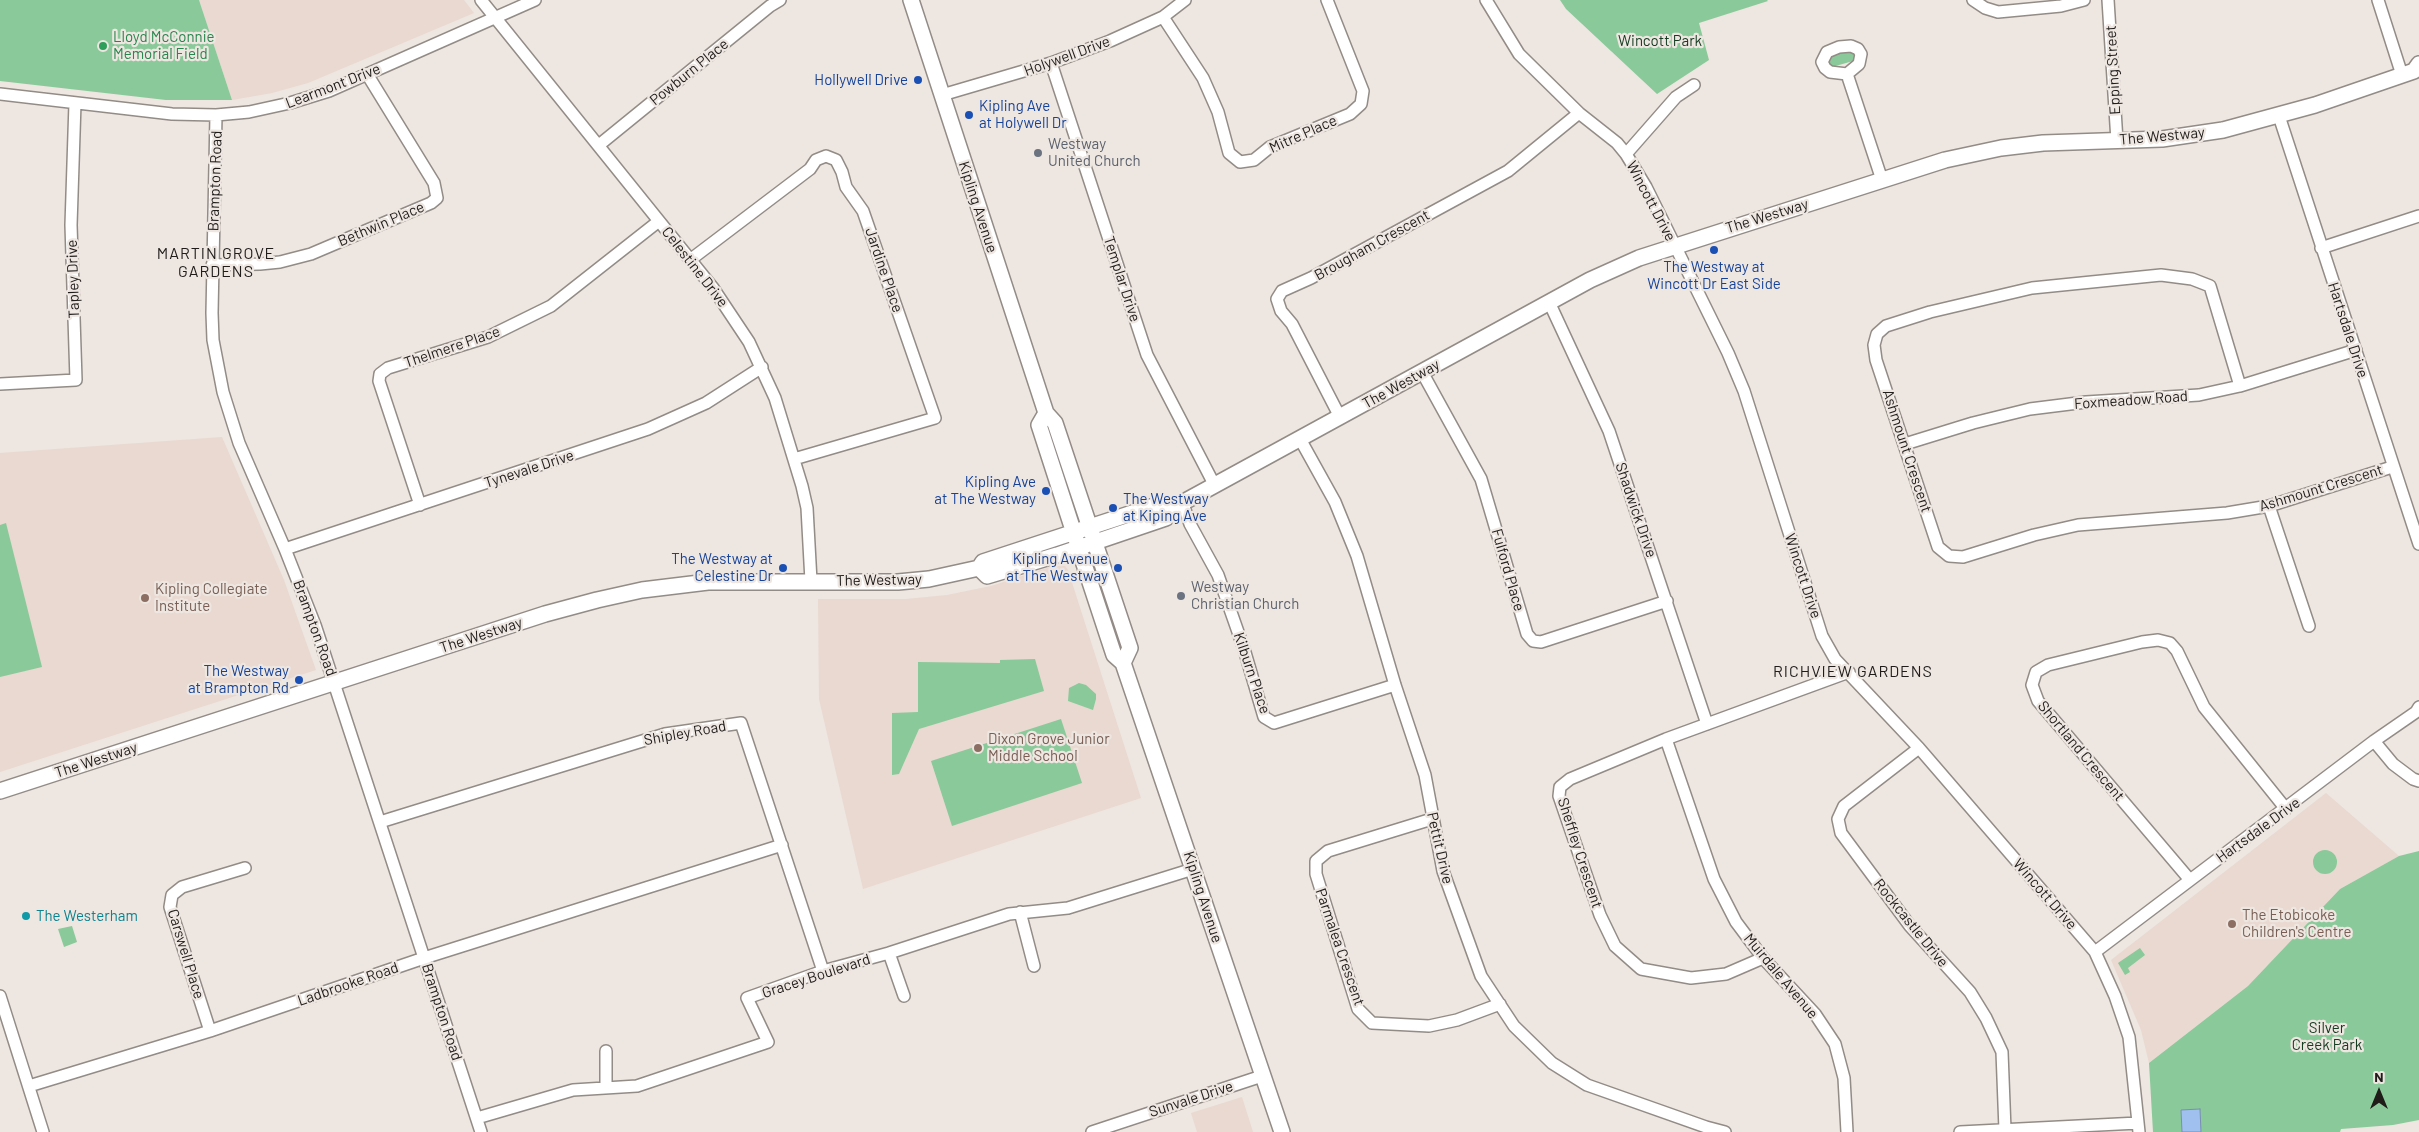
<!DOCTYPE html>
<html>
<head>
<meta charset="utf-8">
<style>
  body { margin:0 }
  #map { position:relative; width:2419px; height:1132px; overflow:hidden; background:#eee6e1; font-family:Barlow,sans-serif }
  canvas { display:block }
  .north { position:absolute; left:2354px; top:1067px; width:50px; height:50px; -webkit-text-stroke:4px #eee6e1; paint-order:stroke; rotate:0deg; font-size:14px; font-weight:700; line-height:20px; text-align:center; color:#1f1c1a }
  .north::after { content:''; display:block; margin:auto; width:18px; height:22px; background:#1f1c1a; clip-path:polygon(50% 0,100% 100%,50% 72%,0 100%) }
</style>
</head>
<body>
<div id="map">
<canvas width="2419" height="1132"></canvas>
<div class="north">N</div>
</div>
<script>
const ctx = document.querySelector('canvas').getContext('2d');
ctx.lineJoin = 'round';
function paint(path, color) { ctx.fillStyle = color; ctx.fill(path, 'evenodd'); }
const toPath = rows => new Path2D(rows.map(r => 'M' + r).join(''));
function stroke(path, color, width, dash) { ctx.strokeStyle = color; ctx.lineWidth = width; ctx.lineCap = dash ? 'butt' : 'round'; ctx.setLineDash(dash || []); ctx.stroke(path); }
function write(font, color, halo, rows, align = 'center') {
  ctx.font = font + ' Barlow,sans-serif'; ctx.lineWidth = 4.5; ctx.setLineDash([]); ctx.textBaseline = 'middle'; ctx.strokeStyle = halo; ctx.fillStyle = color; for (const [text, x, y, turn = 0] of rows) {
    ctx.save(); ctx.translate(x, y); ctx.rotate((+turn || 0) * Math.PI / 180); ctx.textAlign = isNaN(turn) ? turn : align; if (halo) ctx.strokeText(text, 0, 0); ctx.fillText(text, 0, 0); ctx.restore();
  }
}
paint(toPath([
  [199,0,464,0,474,13,308,83,272,93,232,100],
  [222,437,284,580,316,670,0,772,0,453],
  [1053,566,1065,566,1068,570,1141,798,863,889,819,699,818,599,906,599,947,595,991,586],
  [2326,793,2399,856,2340,889,2248,986,2149,1063,2141,1030,2111,960],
  [1242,1097,1253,1132,1197,1132,1191,1113]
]), '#e9d9d0');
paint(toPath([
  [0,0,199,0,232,100,166,100,0,81],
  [1560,0,1767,0,1768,1,1699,23,1709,60,1657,94,1566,9],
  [1848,50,1852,50,1856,55,1853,61,1832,67,1828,63,1831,56],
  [6,523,42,667,0,677,0,525],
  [1035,659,1044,691,919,729,899,774,892,775,892,713,918,712,918,662,1000,663,1000,660],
  [1079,683,1086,685,1096,694,1096,699,1093,710,1068,701,1069,688],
  [1061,719,1082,783,952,826,931,761],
  '2313 862a12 12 0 1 1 24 0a12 12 0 1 1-24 0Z',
  [2419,851,2419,1120,2393,1125,2341,1129,2340,1132,2153,1132,2149,1063,2248,986,2340,889,2399,856],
  [72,926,77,942,64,947,58,929],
  [2140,948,2145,955,2128,968,2130,972,2125,975,2118,963]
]), '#8ac999');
const water = toPath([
  [2200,1109,2201,1132,2182,1132,2181,1110,2200,1109]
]);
paint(water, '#a0c0ef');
stroke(water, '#798faf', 1);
const street = toPath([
  [481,0,713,288,749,342,775,398,802,486,807,508,811,581],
  [1486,0,1519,54,1579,113,1617,143,1626,154,1646,187,1728,353,1744,391,1822,636,1835,659,1919,748,2095,952,2115,996,2129,1037,2139,1132],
  [1973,0,1985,8,1998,12,2061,6,2084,0],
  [2108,0,2117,141],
  [2378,0,2402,75],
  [1163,17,1203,78,1218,112,1229,153,1240,162,1254,160,1270,147,1350,114,1361,104,1363,91,1327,0],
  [1051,63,1147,355,1215,486],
  [1847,74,1830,72,1825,68,1822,62,1827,52,1839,47,1851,46,1858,49,1861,54,1859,64,1847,74,1882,180],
  [0,94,172,114,216,115,249,112,290,103,329,91,535,0],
  [942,95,1051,63,1110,41,1163,17,1185,0],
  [216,115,212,313,213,340,223,392,239,443,285,549,315,625,481,1132],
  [2279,116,2419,544],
  [599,145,770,6,780,0],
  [1626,154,1676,97,1694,85],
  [2321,248,2419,216],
  [690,260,810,169,816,160,826,156,836,160,842,172,846,187,863,211,935,418,794,459],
  [212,265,260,264,280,262,311,254,431,203,437,198,434,183,367,74],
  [1549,302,1609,431,1707,724],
  [1422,372,1481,479,1527,634,1533,641,1541,642,1667,601],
  [0,384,76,380,71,225,75,103],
  [2240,386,2210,286,2192,279,2161,275,2032,288,1930,312,1886,326,1877,334,1874,345,1876,360,1938,547,1949,556,1963,557,2034,535,2078,525,2227,513,2269,506,2392,467],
  [1340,417,1292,324,1281,311,1277,299,1282,291,1311,278,1508,171,1579,113],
  [1300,439,1335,502,1357,556,1395,685,1425,775,1443,871,1481,976,1514,1026,1552,1063,1587,1085,1706,1127,1725,1132],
  [1905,444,1973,423,2030,409,2086,402,2199,395,2240,386,2356,350],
  [1183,504,1190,524,1218,575,1244,649,1264,717,1274,723,1395,685],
  [420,505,379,381,380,374,388,368,488,337,551,306,659,221],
  [2269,506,2309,626],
  [285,549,648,429,706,403,762,367],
  [1666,739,1714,879,1736,922,1763,958,1815,1014,1835,1044,1844,1078,1847,1132],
  [2374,741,2393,764,2413,779,2419,781],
  [1919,748,1844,806,1838,819,1841,833,1910,926,1970,992,1986,1018,2002,1052,2005,1130],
  [1432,819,1328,851,1316,861,1316,874,1358,1009,1372,1023,1429,1026,1457,1020,1500,1004],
  [380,822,665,734,741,723,823,971],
  [2190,880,2038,701,2032,685,2036,672,2048,665,2142,642,2158,640,2170,643,2177,651,2204,707,2286,809],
  [1020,912,1034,966],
  [2095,952,2374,741,2416,712,2419,707],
  [889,953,904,996],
  [1763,958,1726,974,1691,978,1641,969,1615,946,1600,915,1559,796,1560,787,1570,779,1666,739,1849,672],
  [0,996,43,1132],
  [210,1031,170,907,172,895,182,887,245,868],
  [606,1051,606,1088],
  [29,1086,210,1031,424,958,782,845],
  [477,1118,573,1090,637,1086,768,1042,747,998,823,971,889,953,1009,914,1068,908,1193,869],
  [1092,1132,1262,1076],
  [1960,1132,2138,1123]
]);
const secondary = toPath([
  [911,0,1046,413,1055,423,1130,648,1123,663],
  [1046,413,1039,425,1084,564,1114,655,1123,663,1282,1132],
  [979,568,987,576,1057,555,1166,518,1171,509,1590,280,1639,258,1945,160,2001,148,2043,143,2162,139,2223,130,2315,105,2414,71,2419,64],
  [0,791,545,614,597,600,642,590,708,582,898,582,929,579,979,568,983,562,1160,504,1171,509]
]);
stroke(street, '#938b86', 14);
stroke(secondary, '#938b86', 18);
stroke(street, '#fff', 11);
stroke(secondary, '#fff', 15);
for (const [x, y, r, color] of [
  [103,46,5,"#2e9e5b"],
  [918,80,5,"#1a4fb4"],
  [969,115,5,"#1a4fb4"],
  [1038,153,5,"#6b7280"],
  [1714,250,5,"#1a4fb4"],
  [1046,491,5,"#1a4fb4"],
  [1113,508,5,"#1a4fb4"],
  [783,568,5,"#1a4fb4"],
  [1118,568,5,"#1a4fb4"],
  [1181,596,5,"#6b7280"],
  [145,598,5,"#8d6e63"],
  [299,680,5,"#1a4fb4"],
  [978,748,5,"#8d6e63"],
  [26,916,5,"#0f9aa8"],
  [2232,924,5,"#8d6e63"]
]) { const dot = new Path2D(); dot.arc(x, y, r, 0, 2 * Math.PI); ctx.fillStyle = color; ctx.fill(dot); stroke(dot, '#eee6e1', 2); }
write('15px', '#27864d', '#eee6e1', [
  ["Lloyd McConnie",113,37],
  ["Memorial Field",113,54]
], 'left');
write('15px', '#153b21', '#eee6e1', [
  ["Wincott Park",1660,41],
  ["Silver",2327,1028],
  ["Creek Park",2327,1045]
]);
write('15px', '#1f1c1a', '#eee6e1', [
  ["Holywell Drive",1067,56,-20],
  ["Epping Street",2113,70,-93],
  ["Powburn Place",689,72,-39],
  ["Learmont Drive",333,86,-21],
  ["Mitre Place",1303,134,-24],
  ["The Westway",2162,136,-5],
  ["Brampton Road",215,181,-88],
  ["Wincott Drive",1651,201,62],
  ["Kipling Avenue",978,207,72],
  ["The Westway",1767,216,-17],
  ["Bethwin Place",381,224,-23],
  ["Brougham Crescent",1372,245,-29],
  ["Celestine Drive",695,267,52],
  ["Jardine Place",884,270,71],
  ["Tapley Drive",73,279,-92],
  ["Templar Drive",1122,279,72],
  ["Hartsdale Drive",2348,330,72],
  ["Thelmere Place",452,347,-19],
  ["The Westway",1401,384,-29],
  ["Foxmeadow Road",2131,400,-4],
  ["Ashmount Crescent",1907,451,72],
  ["Tynevale Drive",529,469,-18],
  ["Ashmount Crescent",2321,488,-17],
  ["Shadwick Drive",1636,510,71],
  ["Fulford Place",1508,570,74],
  ["Wincott Drive",1803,576,72],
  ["The Westway",879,580,-1],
  ["Brampton Road",315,628,70],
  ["The Westway",481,635,-18],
  ["Kilburn Place",1252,673,71],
  ["Shipley Road",685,733,-10],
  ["Shortland Crescent",2081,751,50],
  ["The Westway",96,760,-18],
  ["Hartsdale Drive",2258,830,-36],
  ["Pettit Drive",1440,848,77],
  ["Sheffley Crescent",1580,853,72],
  ["Wincott Drive",2045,894,49],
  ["Kipling Avenue",1203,897,72],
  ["Rockcastle Drive",1911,923,51],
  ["Parmalea Crescent",1340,947,71],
  ["Carswell Place",186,954,73],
  ["Gracey Boulevard",816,976,-18],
  ["Muirdale Avenue",1781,976,50],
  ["Ladbrooke Road",348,984,-19],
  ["Brampton Road",442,1012,72],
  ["Sunvale Drive",1191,1099,-18]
]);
write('15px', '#164399', '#eee6e1', [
  ["Hollywell Drive",908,80],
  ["Kipling Ave",979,106,"left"],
  ["at Holywell Dr",979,123,"left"],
  ["The Westway at",1714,267,"center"],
  ["Wincott Dr East Side",1714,284,"center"],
  ["Kipling Ave",1036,482],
  ["at The Westway",1036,499],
  ["The Westway",1123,499,"left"],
  ["at Kiping Ave",1123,516,"left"],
  ["The Westway at",773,559],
  ["Celestine Dr",773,576],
  ["Kipling Avenue",1108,559],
  ["at The Westway",1108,576],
  ["The Westway",289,671],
  ["at Brampton Rd",289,688]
], 'right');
write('15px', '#5b616d', '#eee6e1', [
  ["Westway",1048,144],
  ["United Church",1048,161],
  ["Westway",1191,587],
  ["Christian Church",1191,604]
], 'left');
write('15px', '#785e54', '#eee6e1', [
  ["Kipling Collegiate",155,589],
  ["Institute",155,606],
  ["Dixon Grove Junior",988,739],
  ["Middle School",988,756],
  ["The Etobicoke",2242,915],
  ["Children's Centre",2242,932]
], 'left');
write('15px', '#0d838f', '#eee6e1', [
  ["The Westerham",36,916]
], 'left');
ctx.letterSpacing = '1px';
write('16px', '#1f1c1a', '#eee6e1', [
  ["MARTIN GROVE",216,254],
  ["GARDENS",216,272],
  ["RICHVIEW GARDENS",1853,672]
]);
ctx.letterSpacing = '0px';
</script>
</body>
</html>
